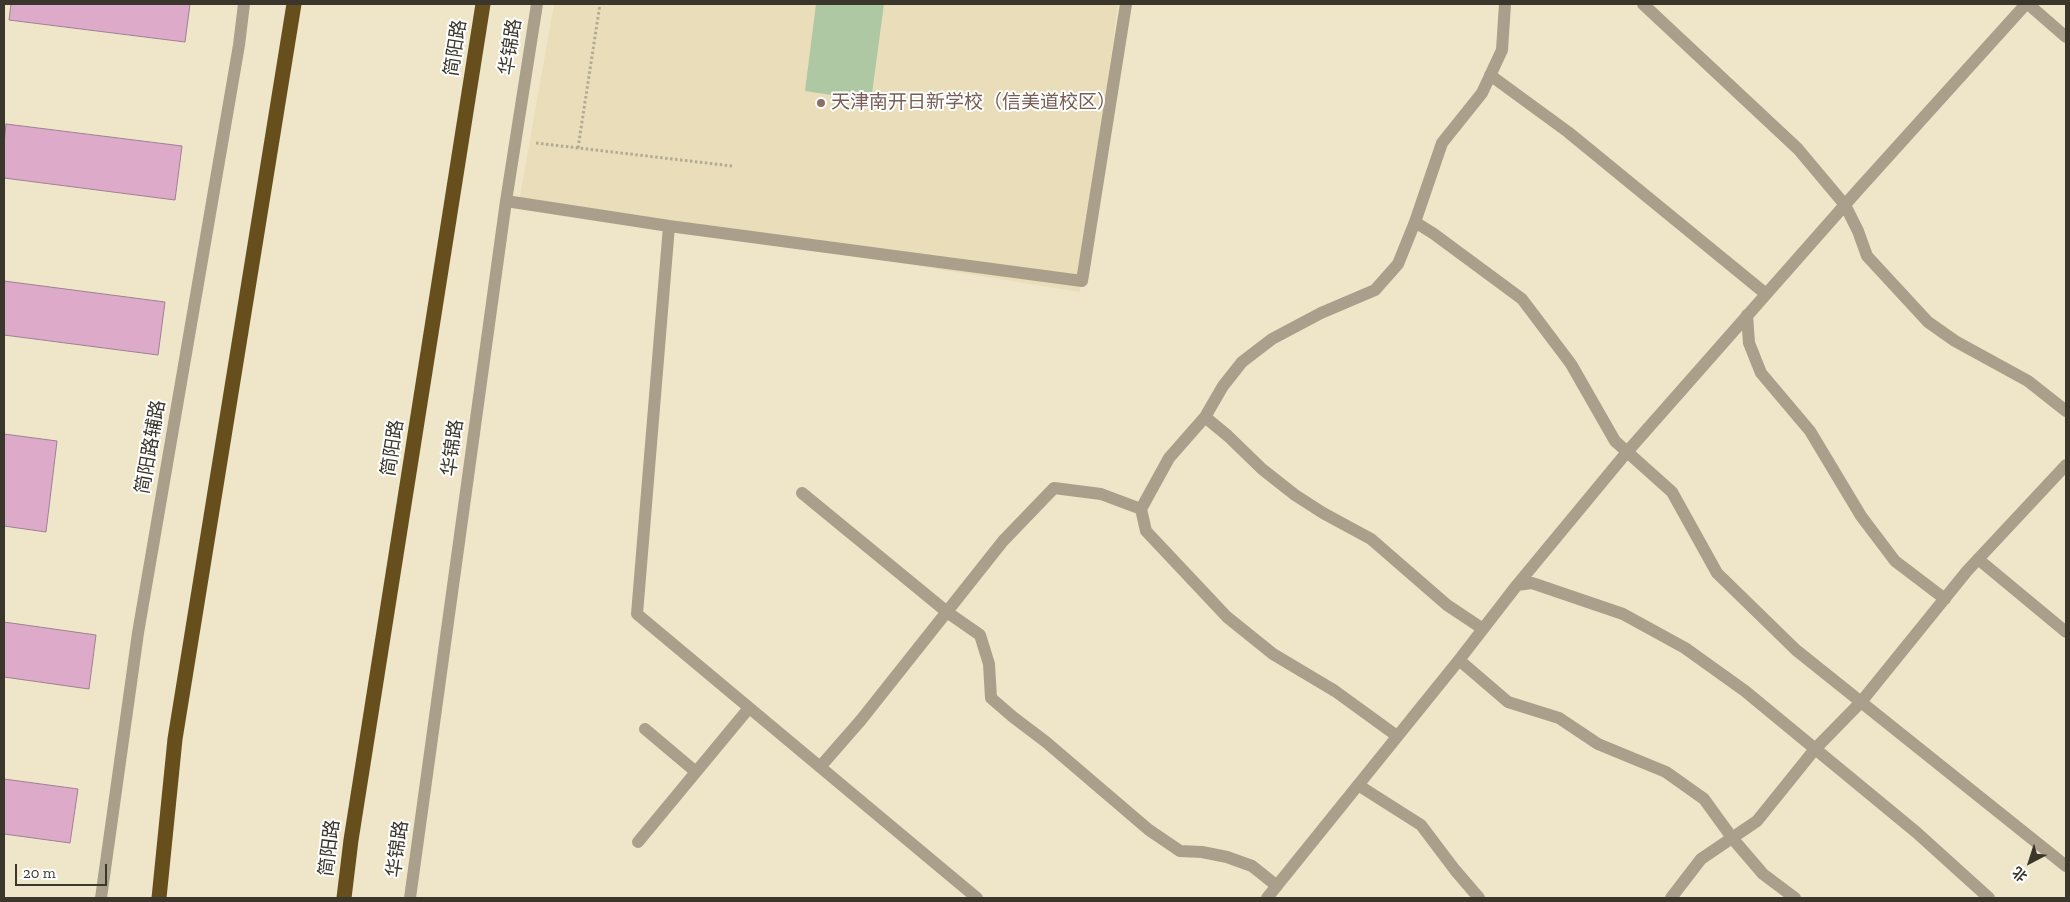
<!DOCTYPE html>
<html>
<head>
<meta charset="utf-8">
<style>
  body { margin:0 }
  #map { position:relative; width:2070px; height:902px; overflow:hidden; background:#efe6c9; font-family:"Zilla Slab","Noto Sans SC",serif }
  canvas { display:block }
  .frame { position:absolute; inset:0; border:5px solid #3a362b; pointer-events:none }
  .north { position:absolute; left:2005px; top:837px; width:50px; height:50px; -webkit-text-stroke:4px #fff; paint-order:stroke; rotate:220deg; font-size:14px; font-weight:700; line-height:20px; text-align:center; color:#3a362b }
  .north::after { content:''; display:block; margin:auto; width:18px; height:22px; background:#3a362b; clip-path:polygon(50% 0,100% 100%,50% 72%,0 100%) }
  .scale { position:absolute; left:15px; top:864px; width:92px; height:22px; box-sizing:border-box; border:2px solid #3a362b; border-top:0; padding-left:6px; font-size:15px; line-height:18px; white-space:nowrap; color:#3a362b; -webkit-text-stroke:4px #fff; paint-order:stroke }
</style>
</head>
<body>
<div id="map">
<canvas width="2070" height="902"></canvas>
<div class="frame"></div>
<div class="north">北</div>
<div class="scale">20 m</div>
</div>
<script>
const ctx = document.querySelector('canvas').getContext('2d');
ctx.lineJoin = 'round';
function paint(path, color) { ctx.fillStyle = color; ctx.fill(path, 'evenodd'); }
const toPath = rows => new Path2D(rows.map(r => 'M' + r).join(''));
function stroke(path, color, width, dash) { ctx.strokeStyle = color; ctx.lineWidth = width; ctx.lineCap = dash ? 'butt' : 'round'; ctx.setLineDash(dash || []); ctx.stroke(path); }
function write(font, color, halo, rows, align = 'center') {
  ctx.font = font + ' "Zilla Slab","Noto Sans SC",serif'; ctx.lineWidth = 4; ctx.setLineDash([]); ctx.textBaseline = 'middle'; ctx.strokeStyle = halo; ctx.fillStyle = color; for (const [text, x, y, turn = 0] of rows) {
    ctx.save(); ctx.translate(x, y); ctx.rotate((+turn || 0) * Math.PI / 180); ctx.textAlign = isNaN(turn) ? turn : align; if (halo) ctx.strokeText(text, 0, 0); ctx.fillText(text, 0, 0); ctx.restore();
  }
}
paint(toPath([
  [554,4,1118,4,1080,292,519,202]
]), '#e9deb9');
paint(toPath([
  [816,4,884,4,871,101,805,91]
]), '#aec8a4');
const building = toPath([
  [11,4,190,4,185,42,9,20,11,4],
  [6,124,182,146,175,200,4,178,4,144,6,124],
  [4,281,165,302,158,355,4,335,4,281],
  [4,434,57,441,46,532,4,526,4,434],
  [4,622,96,635,89,689,4,677,4,622],
  [4,779,78,789,70,843,4,834,4,779]
]);
paint(building, '#deaaca');
stroke(building, '#9c8191', 1);
stroke(toPath([
  [536,143,732,166],
  [578,148,600,4]
]), '#b2ab94', 3, [2.5, 2.5]);
stroke(toPath([
  [1505,4,1502,50,1482,93,1442,143,1415,222,1434,234,1522,299,1571,364,1615,441,1672,492,1717,573,1796,650,2066,866],
  [1643,4,1798,149,1845,205,1858,231,1867,256,1928,322,1955,341,2028,381,2066,411],
  [2028,4,2066,37],
  [1490,75,1568,132,1766,294],
  [506,201,669,226],
  [1747,315,1749,343,1761,373,1810,431,1861,516,1895,561,1945,599],
  [1205,417,1228,436,1262,469,1295,495,1323,513,1371,539,1447,605,1483,629],
  [802,493,947,612,980,635,989,664,991,698,1013,717,1046,742,1149,830,1180,851,1202,852,1227,857,1252,866,1277,886],
  [1141,509,1146,531,1227,617,1273,654,1335,691,1397,736],
  [1978,559,2066,632],
  [1517,585,1532,583,1623,614,1685,648,1745,691,1916,832,1989,898],
  [1459,660,1508,702,1559,718,1598,744,1666,772,1704,799,1733,839,1763,874,1795,898],
  [645,729,696,772],
  [820,767,861,720,1003,541,1054,488,1101,494,1141,509,1169,458,1205,417,1223,386,1242,362,1272,339,1321,313,1375,290,1398,264,1415,222],
  [1358,785,1421,825,1455,870,1479,898],
  [638,842,749,708],
  [101,898,138,633,239,45,244,4],
  [410,898,506,201,537,4],
  [977,898,637,614,669,226,1082,281,1126,4],
  [1267,898,1459,660,1517,585,1627,452,1858,190,2026,4],
  [1671,898,1701,859,1757,821,1815,749,1861,702,1967,571,2066,465]
]), '#aa9f8a', 12);
stroke(toPath([
  [159,898,175,739,294,4],
  [344,898,351,840,483,4]
]), '#664f1d', 15);
for (const [x, y, r, color] of [
  [821,103,5,"#8d6e63"]
]) { const dot = new Path2D(); dot.arc(x, y, r, 0, 2 * Math.PI); ctx.fillStyle = color; ctx.fill(dot); stroke(dot, '#fff', 2); }
write('19px', '#3a362b', '#fff', [
  ["华锦路",511,47,-81],
  ["简阳路",456,48,-81],
  ["简阳路辅路",151,447,-80],
  ["简阳路",393,448,-81],
  ["华锦路",453,448,-82],
  ["简阳路",330,848,-83],
  ["华锦路",398,849,-82]
]);
write('19px', '#785e54', '#fff', [
  ["天津南开日新学校（信美道校区）",831,103]
], 'left');
</script>
</body>
</html>
